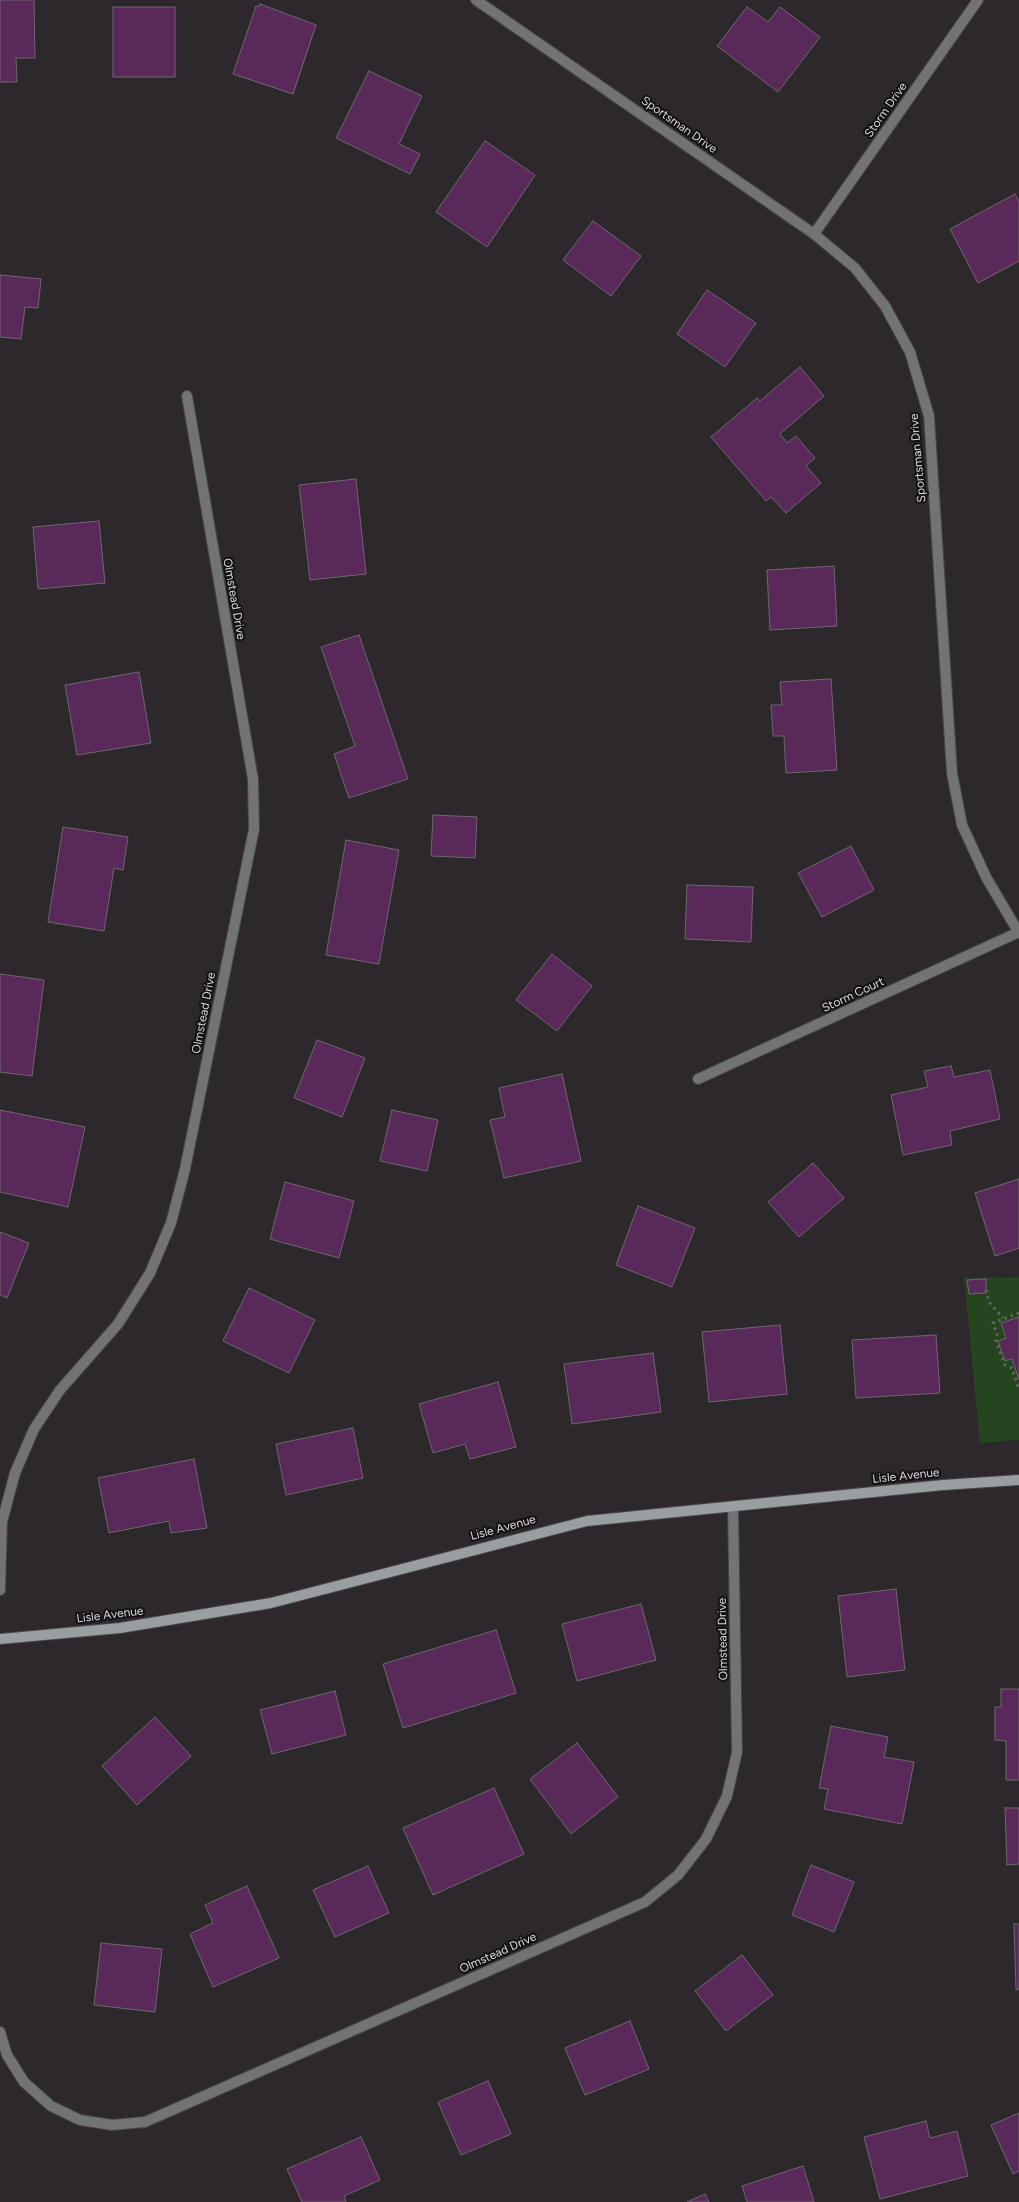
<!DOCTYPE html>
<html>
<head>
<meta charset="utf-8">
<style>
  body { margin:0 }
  canvas { display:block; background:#2c282c }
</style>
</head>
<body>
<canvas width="1019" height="2202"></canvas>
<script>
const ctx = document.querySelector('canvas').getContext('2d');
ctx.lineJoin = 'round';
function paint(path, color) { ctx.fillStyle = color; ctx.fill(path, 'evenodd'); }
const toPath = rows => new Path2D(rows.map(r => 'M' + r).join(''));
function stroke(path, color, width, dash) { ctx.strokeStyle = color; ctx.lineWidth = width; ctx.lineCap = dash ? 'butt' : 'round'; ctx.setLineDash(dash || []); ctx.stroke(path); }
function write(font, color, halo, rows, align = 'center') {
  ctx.font = font + ' Figtree,sans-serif'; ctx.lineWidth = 4; ctx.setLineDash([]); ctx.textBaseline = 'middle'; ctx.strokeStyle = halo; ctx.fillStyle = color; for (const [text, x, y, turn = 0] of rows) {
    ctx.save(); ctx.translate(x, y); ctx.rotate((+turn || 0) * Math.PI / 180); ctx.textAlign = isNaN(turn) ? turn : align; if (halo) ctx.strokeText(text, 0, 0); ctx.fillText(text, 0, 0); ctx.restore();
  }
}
paint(toPath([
  [1019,1277,1019,1440,980,1443,964,1278]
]), '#24451e');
const building = toPath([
  [0,0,34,0,35,58,16,58,17,82,0,82,0,0],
  [260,4,316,25,293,94,233,74,256,6,259,7,260,4],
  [113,7,175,7,175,77,113,77,113,7],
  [747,7,768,22,780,7,820,37,778,92,717,46,747,7],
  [369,71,422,96,399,144,420,154,410,174,336,138,369,71],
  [485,141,535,175,487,247,436,212,485,141],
  [1015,194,1019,202,1019,261,978,283,950,229,1015,194],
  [593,221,641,256,611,296,563,260,593,221],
  [0,275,41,279,38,308,25,307,21,339,0,337,0,275],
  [707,290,756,323,725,367,677,334,707,290],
  [800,367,824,396,780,434,787,443,796,436,815,458,806,466,821,483,786,513,771,497,766,501,711,437,757,398,760,401,800,367],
  [356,479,366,574,310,580,299,485,356,479],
  [99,521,105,583,38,589,33,527,99,521],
  [834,566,837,626,770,630,767,570,834,566],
  [359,635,408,779,349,798,334,754,355,746,321,647,359,635],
  [139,672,151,743,77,755,65,685,139,672],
  [831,679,837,770,786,773,784,736,773,736,771,705,782,705,780,682,831,679],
  [433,815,477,817,475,858,431,856,433,815],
  [63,827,128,837,123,870,114,868,104,931,48,922,63,827],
  [346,840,399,850,379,964,326,955,346,840],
  [851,846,874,890,822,917,798,873,851,846],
  [687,885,753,887,751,942,685,939,687,885],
  [552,954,592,986,557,1031,516,1000,552,954],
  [0,974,44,980,32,1076,0,1072,0,974],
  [317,1040,365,1058,342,1117,294,1098,317,1040],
  [951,1066,954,1077,990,1070,1000,1119,950,1131,952,1145,903,1155,891,1095,928,1087,924,1071,951,1066],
  [562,1074,581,1161,504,1178,490,1120,505,1117,499,1088,562,1074],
  [0,1110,85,1127,68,1207,0,1192,0,1110],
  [392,1110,438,1120,427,1171,380,1161,392,1110],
  [813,1163,844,1198,799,1237,768,1202,813,1163],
  [1019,1179,1019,1248,995,1256,975,1193,1019,1179],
  [285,1182,354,1201,339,1258,270,1239,285,1182],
  [638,1206,695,1228,672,1287,616,1265,638,1206],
  [0,1232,29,1243,7,1298,0,1295,0,1232],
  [986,1279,986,1293,969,1294,967,1280,986,1279],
  [249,1288,315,1320,289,1373,223,1341,249,1288],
  [1019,1317,1019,1380,1012,1359,1005,1361,998,1341,1006,1338,1001,1323,1019,1317],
  [780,1325,787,1394,709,1402,702,1332,780,1325],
  [936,1335,940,1393,856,1398,852,1340,936,1335],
  [653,1353,661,1412,572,1424,564,1364,653,1353],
  [498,1382,516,1447,470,1459,465,1444,433,1453,419,1404,498,1382],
  [353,1428,363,1478,286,1495,276,1444,353,1428],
  [194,1459,207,1528,171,1533,169,1521,109,1533,98,1478,194,1459],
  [896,1589,905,1670,847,1677,838,1596,896,1589],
  [641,1604,656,1660,577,1681,562,1624,641,1604],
  [496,1630,516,1693,403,1728,383,1664,496,1630],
  [1001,1689,1019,1689,1019,1780,1006,1780,1006,1741,995,1740,995,1707,1001,1707,1001,1689],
  [335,1691,346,1735,272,1754,260,1710,335,1691],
  [155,1717,191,1756,137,1805,102,1766,155,1717],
  [831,1726,888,1737,884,1757,914,1762,902,1824,824,1809,828,1789,819,1788,831,1726],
  [577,1743,618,1797,571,1834,530,1779,577,1743],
  [494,1788,524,1854,433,1895,403,1828,494,1788],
  [1005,1808,1019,1808,1019,1864,1007,1865,1005,1808],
  [811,1865,854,1882,834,1932,792,1915,811,1865],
  [368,1866,389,1913,335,1937,313,1890,368,1866],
  [247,1886,279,1958,213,1987,190,1934,213,1923,205,1905,247,1886],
  [1014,1924,1019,1924,1019,1989,1016,1990,1014,1924],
  [101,1943,162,1949,155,2012,94,2005,101,1943],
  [742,1955,773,1995,726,2031,695,1991,742,1955],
  [630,2021,649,2069,585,2095,565,2048,630,2021],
  [488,2081,511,2134,461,2155,438,2102,488,2081],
  [1019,2113,1019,2171,1013,2174,991,2125,1019,2113],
  [926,2121,930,2138,957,2131,968,2176,880,2199,864,2137,926,2121],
  [361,2137,380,2180,344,2196,346,2202,302,2202,287,2169,361,2137],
  [803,2166,814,2202,747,2202,742,2186,803,2166],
  [705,2194,709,2202,687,2202,705,2194]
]);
paint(building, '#59295a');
stroke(building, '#6d686d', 1);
const street = toPath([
  [476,0,814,234,855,268,885,306,910,352,929,416,952,773,962,825,986,877,1019,933],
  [814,234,978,0],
  [698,1079,1019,932],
  [0,1590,2,1522,15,1473,34,1429,60,1390,118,1324,150,1273,171,1223,185,1169,254,829,253,779,187,396],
  [0,2032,7,2055,24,2082,51,2106,80,2120,112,2125,145,2122,645,1902,678,1875,706,1839,727,1796,737,1752,733,1507]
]);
const secondary = toPath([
  [0,1639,120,1628,271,1603,587,1521,943,1485,1019,1480]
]);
stroke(street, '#484448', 12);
stroke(secondary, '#484448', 12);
stroke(toPath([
  [986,1290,989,1302,1003,1318],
  [1019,1313,993,1323,998,1337,996,1341,1005,1365,1012,1368,1019,1390]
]), '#676467', 3, [2.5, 4]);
stroke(street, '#717375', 10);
stroke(secondary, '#999ea1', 10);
write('12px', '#dad7da', '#131113', [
  ["Storm Drive",886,110,-55],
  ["Sportsman Drive",679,125,35],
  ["Sportsman Drive",918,458,-95],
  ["Olmstead Drive",234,599,80],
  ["Storm Court",853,995,-25],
  ["Olmstead Drive",204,1013,-79],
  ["Lisle Avenue",906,1476,-6],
  ["Lisle Avenue",503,1528,-15],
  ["Lisle Avenue",110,1615,-7],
  ["Olmstead Drive",723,1639,-91],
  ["Olmstead Drive",498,1953,-24]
]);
</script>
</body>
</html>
